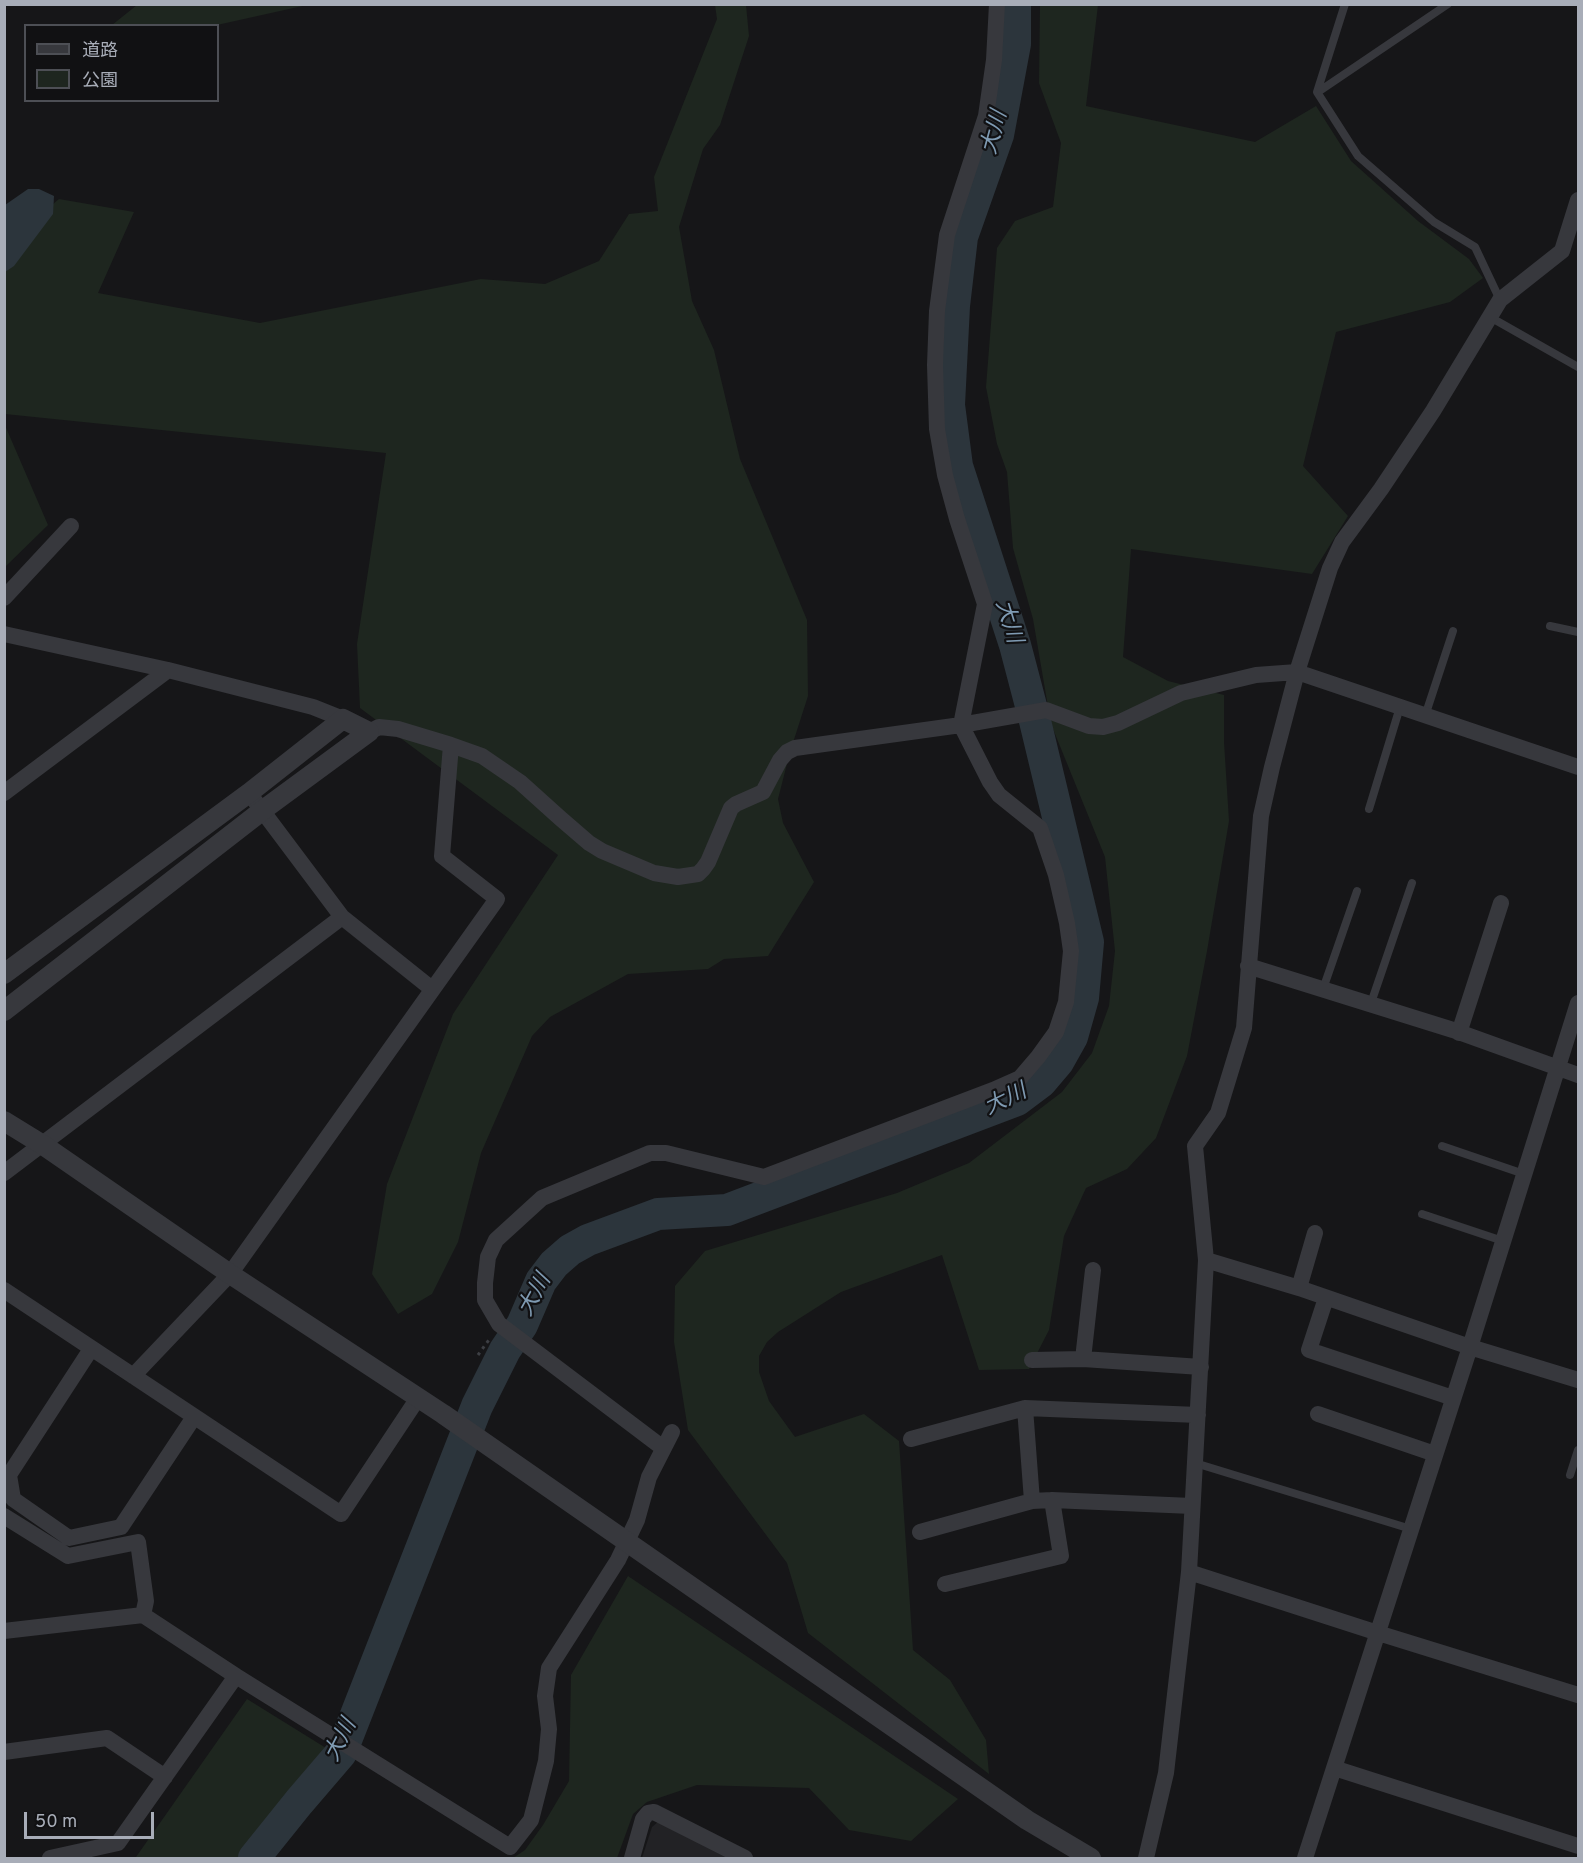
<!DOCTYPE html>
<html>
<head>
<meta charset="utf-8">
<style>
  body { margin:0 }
  #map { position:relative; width:1583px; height:1863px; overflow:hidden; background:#161618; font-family:Overpass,"Noto Sans JP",sans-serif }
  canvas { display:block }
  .frame { position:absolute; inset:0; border:6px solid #a8adb8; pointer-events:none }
  .legend { position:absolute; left:24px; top:24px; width:195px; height:78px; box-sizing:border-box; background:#111113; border:2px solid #4d4f55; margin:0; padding:8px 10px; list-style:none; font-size:18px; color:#a8adb8 }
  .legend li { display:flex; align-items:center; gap:12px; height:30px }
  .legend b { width:30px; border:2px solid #4d4f55 }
  .scale { position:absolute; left:24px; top:1812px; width:130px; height:27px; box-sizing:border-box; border:3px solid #a8adb8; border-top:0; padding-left:8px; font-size:18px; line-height:21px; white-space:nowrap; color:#a8adb8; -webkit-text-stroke:4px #111113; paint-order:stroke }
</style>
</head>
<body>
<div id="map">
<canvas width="1583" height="1863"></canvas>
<div class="frame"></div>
<ul class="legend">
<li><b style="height:8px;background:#37383d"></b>道路</li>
<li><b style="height:16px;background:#1e261f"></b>公園</li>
</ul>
<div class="scale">50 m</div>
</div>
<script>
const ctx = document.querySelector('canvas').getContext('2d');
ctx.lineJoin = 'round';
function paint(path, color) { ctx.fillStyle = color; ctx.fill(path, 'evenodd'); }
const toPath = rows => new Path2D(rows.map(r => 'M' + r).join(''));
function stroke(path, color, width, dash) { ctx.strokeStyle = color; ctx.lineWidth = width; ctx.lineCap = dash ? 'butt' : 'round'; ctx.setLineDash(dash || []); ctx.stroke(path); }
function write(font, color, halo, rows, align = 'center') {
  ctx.font = font + ' Overpass,"Noto Sans JP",sans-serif'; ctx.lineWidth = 4.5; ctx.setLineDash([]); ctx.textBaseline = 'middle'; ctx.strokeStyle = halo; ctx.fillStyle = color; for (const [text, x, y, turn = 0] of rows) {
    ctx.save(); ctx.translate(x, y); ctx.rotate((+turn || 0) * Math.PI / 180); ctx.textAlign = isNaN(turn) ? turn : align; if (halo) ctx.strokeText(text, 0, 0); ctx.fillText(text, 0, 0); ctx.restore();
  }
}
paint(toPath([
  [659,1821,730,1858,642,1858,652,1827]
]), '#222225');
paint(toPath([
  [137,5,137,4,307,5,217,25,112,25],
  [715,5,746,5,749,36,720,125,703,149,679,227,692,301,714,350,740,459,807,620,808,696,790,752,778,799,783,823,814,882,768,956,724,959,708,969,628,974,550,1017,532,1036,481,1153,458,1242,432,1294,398,1314,372,1274,387,1184,453,1014,558,855,360,708,357,644,386,453,5,414,4,246,59,199,134,212,98,293,260,323,481,279,545,284,599,261,629,214,658,211,654,177,717,19],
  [1040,5,1098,5,1086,106,1255,142,1316,106,1351,161,1418,221,1469,259,1483,278,1450,302,1336,332,1303,466,1348,516,1312,574,1131,549,1123,657,1168,681,1224,695,1224,742,1229,821,1207,951,1187,1056,1156,1138,1127,1169,1086,1188,1064,1236,1049,1330,1029,1369,979,1370,942,1255,841,1292,778,1332,767,1342,759,1356,759,1372,769,1401,795,1437,864,1414,899,1441,913,1650,950,1680,986,1740,989,1774,808,1633,787,1563,688,1430,674,1342,675,1286,705,1251,897,1193,969,1163,1062,1092,1092,1053,1109,1006,1115,951,1105,857,1051,724,1033,619,1013,548,1007,472,997,444,986,387,997,248,1015,221,1053,207,1061,143,1039,83],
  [4,423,48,525,5,567,4,567],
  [628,1576,958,1799,911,1841,849,1830,809,1788,697,1785,647,1802,633,1814,617,1858,513,1858,525,1850,543,1825,569,1781,571,1675],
  [247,1699,326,1748,242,1858,112,1858,136,1857]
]), '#1e261f');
paint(toPath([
  [28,189,39,189,54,196,53,214,14,266,5,272,5,205]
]), '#2c353c');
stroke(toPath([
  [254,1858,299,1802,341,1753,477,1406,505,1350,522,1325,541,1281,554,1264,570,1250,588,1240,658,1214,727,1210,1017,1100,1041,1082,1058,1062,1072,1037,1083,998,1088,942,1035,721,1015,645,957,466,949,405,954,306,962,237,998,135,1015,44,1015,4]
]), '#2c353c', 32);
stroke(toPath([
  [478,1355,491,1337]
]), '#3d3f44', 3, [3, 4.5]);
stroke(toPath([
  [1345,4,1317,92,1358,156,1434,222,1475,247,1500,300],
  [1318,92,1448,4],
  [1490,317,1578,367],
  [1550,626,1578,632],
  [1425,716,1453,631],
  [1369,809,1400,707],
  [1323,989,1357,891],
  [1371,1003,1412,883],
  [1442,1146,1524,1174],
  [1422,1214,1503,1241],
  [1195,1463,1411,1529],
  [1570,1475,1578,1450]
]), '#37383d', 8);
stroke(toPath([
  [4,598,71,526],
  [4,634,168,670,313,707,343,719],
  [369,732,379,727,398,729,451,745,482,756,520,782,560,818,589,843,602,851,654,873,678,877,698,874,703,869,708,862,731,808,736,804,763,792,780,760,787,752,795,748,961,725,1046,710,1089,726,1103,727,1118,723,1181,693,1256,675,1297,672,1578,767],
  [4,793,168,670],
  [249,793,342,917,432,989],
  [1248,966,1453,1030,1578,1075],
  [1459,1033,1501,903],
  [4,1173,342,917],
  [1206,1260,1299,1288,1470,1347,1578,1380],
  [1299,1288,1315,1233],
  [4,1290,341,1514,418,1398],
  [1326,1298,1309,1350,1453,1398],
  [91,1349,9,1475,13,1499,69,1538,121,1527,194,1417],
  [1083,1359,1093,1270],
  [1032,1360,1083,1359,1201,1367],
  [133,1376,230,1274,497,899,442,856,451,745],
  [1025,1408,1032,1501],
  [1318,1414,1435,1454],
  [911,1439,1025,1408,1198,1415],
  [663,1448,499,1324,485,1300,485,1283,488,1257,496,1240,542,1198,650,1153,666,1153,764,1177,993,1090,1020,1078,1038,1057,1056,1032,1066,1002,1071,951,1067,923,1056,875,1040,828,999,795,990,782,961,725,985,604,957,519,945,475,937,429,935,365,937,311,947,235,986,116,994,60,997,4],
  [4,1516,68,1556,138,1542,146,1601,143,1615],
  [920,1532,1032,1501,1052,1500,1192,1506],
  [1189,1572,1378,1633,1578,1695],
  [945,1584,1061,1556,1052,1500],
  [4,1631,143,1615,236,1676,510,1847,531,1820,546,1761,549,1729,545,1696,549,1668,618,1560,637,1520,649,1477,672,1432],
  [4,1752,107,1738,165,1777],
  [1334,1768,1578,1846],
  [50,1858,118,1843,236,1676],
  [632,1858,643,1819,648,1813,654,1812,745,1858],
  [1146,1858,1166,1773,1189,1572,1206,1260,1195,1146,1218,1113,1244,1028,1261,816,1272,767,1297,672,1330,568,1342,542,1381,489,1433,411,1500,300,1562,251,1578,200],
  [1305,1858,1470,1347,1578,1003]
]), '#37383d', 16);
stroke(toPath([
  [4,974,249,793,343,719,369,732,263,810,4,1011],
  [4,1121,43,1145,230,1274,443,1414,1027,1820,1091,1858]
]), '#37383d', 20);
write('italic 22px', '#7f9bb3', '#111113', [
  ["大川",996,133,-75],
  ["大川",1007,622,73],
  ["大川",1006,1101,-26],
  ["大川",536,1296,-61],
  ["大川",342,1741,-63]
]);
</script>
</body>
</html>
